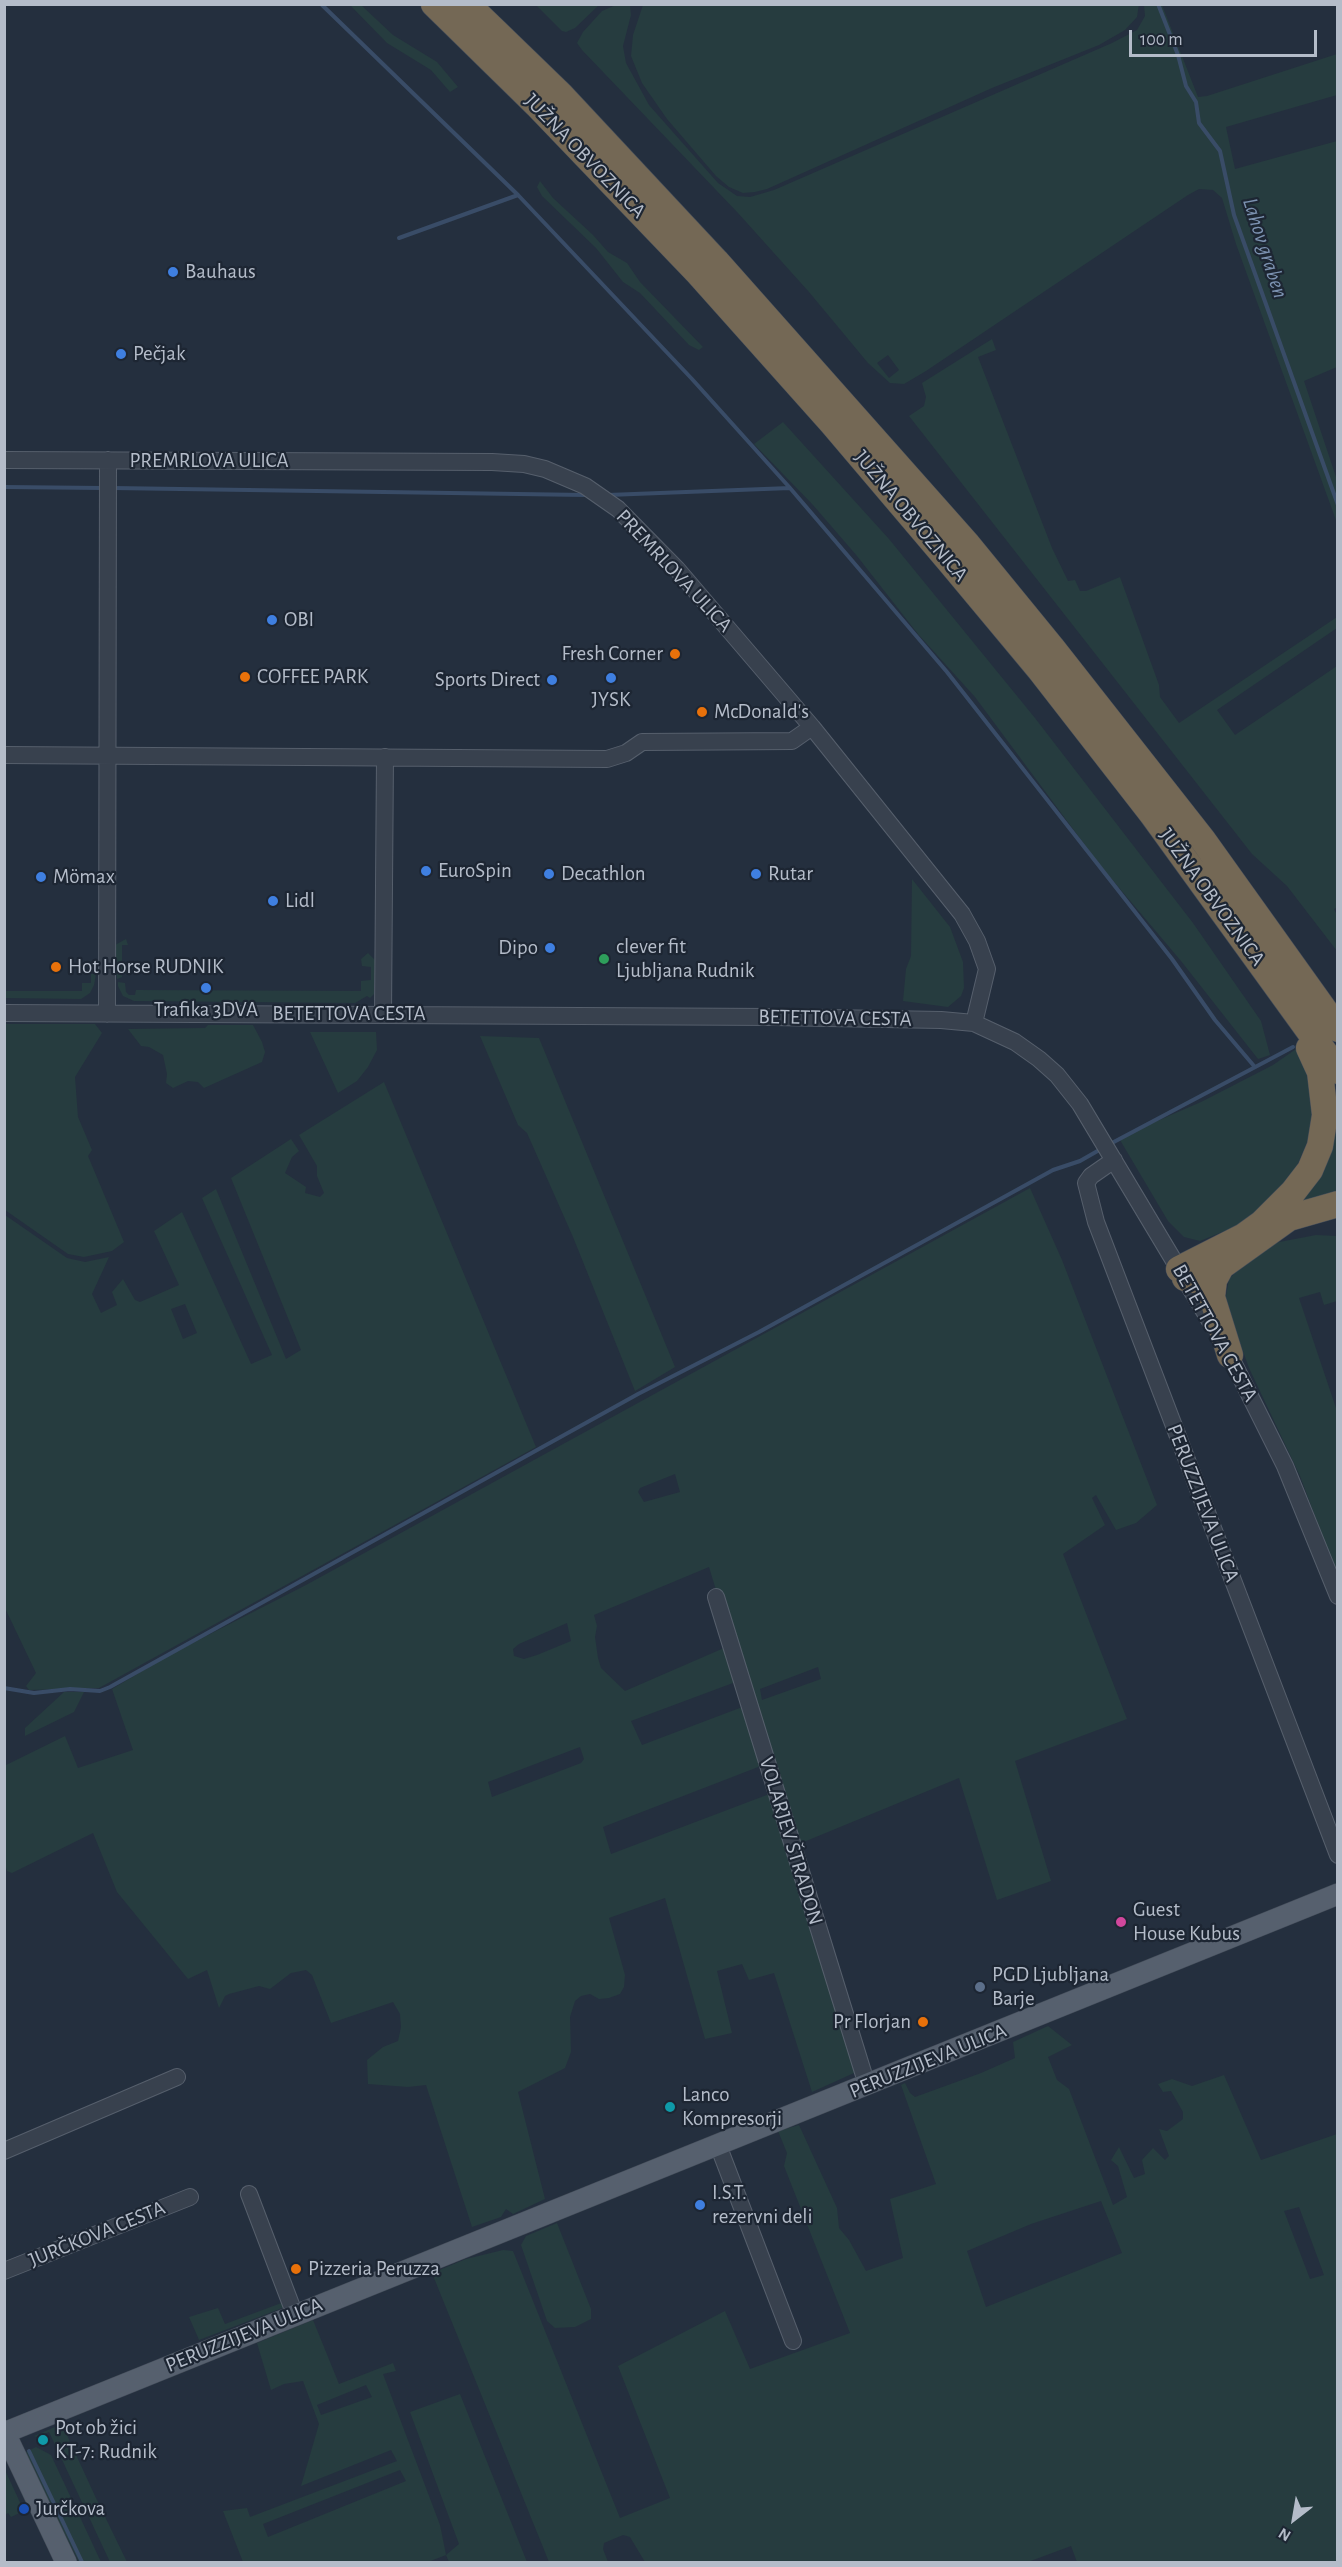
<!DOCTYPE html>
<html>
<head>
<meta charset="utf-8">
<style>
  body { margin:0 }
  #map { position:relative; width:1342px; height:2567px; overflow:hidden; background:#242f3e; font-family:"Alegreya Sans",sans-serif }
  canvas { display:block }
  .frame { position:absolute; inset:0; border:6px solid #b4bcc9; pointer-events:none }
  .north { position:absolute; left:1264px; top:2489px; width:60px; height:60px; -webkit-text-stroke:4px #1d2633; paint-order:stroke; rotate:211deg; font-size:16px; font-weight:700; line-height:24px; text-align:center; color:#b4bcc9 }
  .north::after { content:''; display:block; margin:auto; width:21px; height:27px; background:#b4bcc9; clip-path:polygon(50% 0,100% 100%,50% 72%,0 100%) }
  .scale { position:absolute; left:1129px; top:30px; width:188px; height:27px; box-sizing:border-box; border:3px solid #b4bcc9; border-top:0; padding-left:8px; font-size:18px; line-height:21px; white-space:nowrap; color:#b4bcc9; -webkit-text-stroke:4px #1d2633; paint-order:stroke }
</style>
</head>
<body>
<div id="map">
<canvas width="1342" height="2567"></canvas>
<div class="frame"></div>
<div class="north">N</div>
<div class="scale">100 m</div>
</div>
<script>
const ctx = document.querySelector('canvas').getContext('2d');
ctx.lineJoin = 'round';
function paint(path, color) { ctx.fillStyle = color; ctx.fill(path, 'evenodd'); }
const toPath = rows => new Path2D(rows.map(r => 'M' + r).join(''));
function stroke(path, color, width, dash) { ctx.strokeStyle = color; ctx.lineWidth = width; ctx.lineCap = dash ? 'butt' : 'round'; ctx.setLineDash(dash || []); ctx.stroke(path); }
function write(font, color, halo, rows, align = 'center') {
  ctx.font = font + ' "Alegreya Sans",sans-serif'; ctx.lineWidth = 4.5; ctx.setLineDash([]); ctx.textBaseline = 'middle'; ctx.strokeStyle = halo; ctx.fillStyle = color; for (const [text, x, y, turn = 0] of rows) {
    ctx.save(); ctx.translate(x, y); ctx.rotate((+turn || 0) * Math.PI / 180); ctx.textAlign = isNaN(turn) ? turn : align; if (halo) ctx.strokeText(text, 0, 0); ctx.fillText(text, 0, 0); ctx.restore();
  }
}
paint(toPath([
  [1139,4,1137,17,1125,30,1099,45,992,88,767,189,755,192,743,193,729,187,716,176,667,119,642,83,631,56,633,35,643,5],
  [350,5,361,5,393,35,437,62,458,87,450,92,431,70,387,43],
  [536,5,599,5,575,28,566,32,562,31],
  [616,5,630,6,631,15,623,46,626,63,649,105,718,183,737,196,750,197,774,190,1112,43,1137,30,1145,16,1144,5,1162,5,1198,97,1207,96,1337,54,1337,95,1226,127,1235,169,1337,141,1337,367,1304,381,1337,480,1337,523,1236,244,1222,198,1213,190,1199,189,1188,195,926,371,904,384,890,383,868,363,809,292,738,213,582,50,577,43,583,32,602,11],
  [888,355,899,370,889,378,877,363],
  [540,181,553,198,593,235,608,252,627,263,640,282,703,347,699,350,689,345,640,293,623,282,596,248,542,196,537,187],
  [992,339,996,350,978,357,1052,548,1068,581,1075,580,1080,591,1086,591,1120,577,1159,685,1160,697,1179,723,1337,617,1337,628,1217,710,1235,735,1337,666,1338,907,1334,909,1337,915,1337,951,1287,886,1252,854,909,416,924,406,926,397,922,383],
  [783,422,889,539,1035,718,1193,923,1261,1021,1270,1055,1258,1059,1181,961,1099,864,975,697,918,634,857,556,813,505,754,444],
  [912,879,950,927,963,962,964,988,961,996,948,1007,903,1001,906,969,911,956],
  [126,939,128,945,122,945,122,977,117,979,115,945],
  [368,953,375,960,374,994,370,998,367,996,355,1003,134,1001,123,996,118,986,118,982,125,983,126,992,129,995,135,995,136,990,361,991,361,981,371,980,371,967,362,966,361,959],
  [91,974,96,974,94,985,90,993,81,999,5,998,5,991,82,991,82,983,91,983],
  [5,1024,95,1024,102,1033,75,1077,78,1117,92,1150,88,1156,124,1242,112,1251,84,1257,68,1254,5,1210],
  [208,1025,253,1025,262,1042,265,1052,262,1062,204,1088,198,1082,188,1081,173,1088,166,1083,167,1074,163,1055,149,1047,141,1046,128,1029,205,1028],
  [310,1032,376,1032,377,1050,368,1067,357,1081,338,1093],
  [480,1036,539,1038,675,1367,635,1391,573,1237,527,1133,518,1125],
  [1299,1047,1313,1097,1313,1114,1308,1140,1296,1168,1274,1195,1269,1197,1263,1208,1247,1222,1200,1241,1184,1237,1168,1221,1120,1140,1134,1131,1201,1102,1273,1065],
  [384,1082,536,1447,99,1688,29,1690,26,1686,36,1673,4,1606,5,1215,67,1258,85,1262,109,1257,92,1294,101,1313,117,1305,112,1292,123,1279,135,1300,140,1302,179,1285,154,1231,182,1212,251,1364,272,1355,202,1198,216,1189,286,1359,301,1350,231,1178,291,1139,299,1151,292,1157,285,1173,306,1187,305,1193,320,1197,324,1193,317,1176,317,1166,299,1135],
  [185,1304,197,1333,183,1339,171,1309],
  [1337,1120,1337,1192,1296,1207,1327,1160],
  [1030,1188,1062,1260,1157,1505,1136,1523,1116,1530,1096,1495,1092,1498,1105,1525,1063,1554,1127,1719,1015,1761,1051,1881,997,1900,959,1778,794,1846,709,1567,594,1615,597,1626,595,1637,598,1658,601,1668,625,1691,724,1648,741,1680,631,1721,642,1745,745,1706,766,1764,603,1827,611,1854,772,1793,856,2065,854,2073,812,2092,774,1973,749,1980,742,1964,717,1971,732,2033,705,2039,665,1898,609,1918,625,1975,624,1987,620,1994,609,1998,599,1999,590,1994,581,1996,575,2001,570,2017,571,2052,565,2068,518,2092,545,2199,513,2214,506,2209,501,2217,472,2227,426,2085,408,2087,368,2084,367,2060,383,2047,398,2041,401,2027,400,2014,393,2002,331,2023,312,1975,306,1970,291,1973,270,1989,259,1986,229,1994,225,1996,219,2008,207,1970,188,1979,117,1892,93,1833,12,1873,7,1871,4,1860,4,1766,65,1736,78,1768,133,1750,112,1689,171,1654,306,1585],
  [675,1474,680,1492,644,1502,638,1492,640,1488],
  [567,1623,571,1641,537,1655,524,1659,514,1656,513,1649,519,1644],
  [818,1667,821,1679,762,1700,760,1689],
  [580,1747,584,1759,581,1763,492,1797,488,1782],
  [1316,1235,1337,1236,1337,1301,1324,1305,1320,1292,1299,1298,1337,1411,1337,1575,1300,1476,1249,1368,1225,1301,1229,1279,1240,1268,1274,1243],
  [64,1692,84,1692,74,1712,25,1736,25,1728],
  [1048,2026,1072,2045,1048,2057,1057,2080,1069,2089,1113,2205,1127,2197,1118,2166,1111,2160,1119,2147,1134,2178,1145,2174,1142,2160,1153,2148,1165,2160,1169,2156,1159,2129,1167,2131,1183,2119,1183,2112,1171,2091,1163,2092,1158,2084,1172,2079,1192,2086,1224,2075,1261,2160,1337,2134,1337,2562,1077,2562,1071,2546,1028,2562,645,2562,630,2537,623,2535,604,2543,603,2549,608,2562,549,2562,432,2273,466,2259,503,2250,513,2251,620,2518,670,2498,618,2366,725,2311,750,2369,850,2333,784,2166,787,2153,778,2131,799,2125,837,2208,839,2228,849,2240,866,2271,903,2258,890,2199,936,2184,901,2085,905,2083,910,2093,915,2097,981,2073,1015,2058,1013,2042],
  [1101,2201,1122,2253,986,2307,967,2251,1031,2224],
  [1299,2207,1324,2275,1310,2279,1284,2211],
  [557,2223,591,2309,591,2319,575,2327,555,2328,547,2321,521,2245,526,2236],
  [284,2302,285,2307,199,2340,189,2317,218,2308,225,2324],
  [313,2320,339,2384,393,2363,396,2371,383,2374,440,2525,446,2555,459,2544,410,2412,460,2394,527,2562,449,2562,446,2555,428,2562,243,2562,223,2511,247,2508,250,2517,397,2461,391,2450,301,2486,319,2424,303,2381,284,2384,271,2390,257,2343],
  [366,2385,372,2397,321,2415,317,2405],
  [400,2470,406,2481,268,2537,263,2524],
  [62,2424,95,2496,127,2562,110,2562,49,2432,37,2437,34,2436],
  [36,2447,51,2455,101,2562,79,2562,29,2465,26,2452],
  [5,2470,24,2511,11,2517,8,2513,5,2515]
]), '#263c3f');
stroke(toPath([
  [321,4,518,195,692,379,790,488,947,672,1172,959,1215,1020,1254,1066],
  [1158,4,1178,55,1186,86,1196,102,1199,123,1220,151,1234,215,1338,505],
  [399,238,518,195],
  [4,487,103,488],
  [113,488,586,495],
  [608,495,790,488],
  [1110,1144,1293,1047],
  [4,1688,34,1693,70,1689,100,1691,110,1687,638,1394,759,1332,1053,1170,1080,1161,1101,1149],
  [29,2451,82,2562]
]), '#394c67', 4);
const minor = toPath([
  [4,460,492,462,524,464,545,469,585,486,618,509,677,569,812,727,962,914,977,941,987,969,974,1023],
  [4,755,607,759,626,753,642,742,792,741,812,727],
  [4,1013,773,1017,941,1020,974,1023,1015,1042,1039,1059,1057,1075,1080,1104,1213,1326],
  [107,1014,108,460],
  [383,1014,385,757],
  [1114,1160,1091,1176,1086,1183,1096,1222,1338,1855],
  [1226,1348,1285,1466,1338,1596],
  [716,1597,867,2085],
  [718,2145,793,2341],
  [4,2151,177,2077],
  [249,2194,295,2315],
  [4,2271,190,2197]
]);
const major = toPath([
  [4,2431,66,2562],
  [4,2433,1338,1894]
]);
const highway = toPath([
  [434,4,537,105,699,274,832,423,950,562,1040,670,1152,814,1338,1071],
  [467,4,561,95,716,261,968,545,1053,649,1203,840,1338,1029],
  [1221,1267,1214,1280,1212,1297,1230,1355],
  [1179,1269,1244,1236,1262,1223,1293,1192,1310,1170,1320,1146,1325,1115,1320,1072,1309,1048],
  [1185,1278,1194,1280,1208,1276,1289,1218,1338,1204]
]);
stroke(minor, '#565f6c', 18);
stroke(major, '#414a57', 22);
stroke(highway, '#434c59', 27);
stroke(minor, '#38414e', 16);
stroke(major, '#56606e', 21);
stroke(highway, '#746855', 26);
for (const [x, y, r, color] of [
  [173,272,6,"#3f7fe0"],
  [121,354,6,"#3f7fe0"],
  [272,620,6,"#3f7fe0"],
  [675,654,6,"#e8710a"],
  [245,677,6,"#e8710a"],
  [611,678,6,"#3f7fe0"],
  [552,680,6,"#3f7fe0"],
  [702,712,6,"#e8710a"],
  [426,871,6,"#3f7fe0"],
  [549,874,6,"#3f7fe0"],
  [756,874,6,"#3f7fe0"],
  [41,877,6,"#3f7fe0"],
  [273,901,6,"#3f7fe0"],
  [550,948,6,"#3f7fe0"],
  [604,959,6,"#2e9e5b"],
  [56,967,6,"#e8710a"],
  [206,988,6,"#3f7fe0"],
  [1121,1922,6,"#d1479c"],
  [980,1987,6,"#5c6f8a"],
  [923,2022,6,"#e8710a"],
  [670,2107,6,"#0f9aa8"],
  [700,2205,6,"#3f7fe0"],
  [296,2269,6,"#e8710a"],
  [43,2440,6,"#0f9aa8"],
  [24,2509,6,"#1a4fb4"]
]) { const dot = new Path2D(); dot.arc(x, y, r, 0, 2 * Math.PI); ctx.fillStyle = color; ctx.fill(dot); stroke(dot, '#1d2633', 2); }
write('21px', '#b4bcc9', '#1d2633', [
  ["JUŽNA OBVOZNICA",585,156,46],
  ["PREMRLOVA ULICA",209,461],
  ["JUŽNA OBVOZNICA",911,516,50],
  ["PREMRLOVA ULICA",674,571,47],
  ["JUŽNA OBVOZNICA",1212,897,54],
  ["BETETTOVA CESTA",349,1014],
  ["BETETTOVA CESTA",835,1018,1],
  ["BETETTOVA CESTA",1215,1333,61],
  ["PERUZZIJEVA ULICA",1203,1503,69],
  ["VOLARJEV ŠTRADON",791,1841,73],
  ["PERUZZIJEVA ULICA",928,2061,-22],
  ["JURČKOVA CESTA",97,2234,-22],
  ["PERUZZIJEVA ULICA",244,2335,-22]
]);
write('21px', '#b4bcc9', '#1d2633', [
  ["Bauhaus",185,272],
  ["Pečjak",133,354],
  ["OBI",284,620],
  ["Fresh Corner",663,654,"right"],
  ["COFFEE PARK",257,677],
  ["Sports Direct",540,680,"right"],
  ["JYSK",611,700,"center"],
  ["McDonald's",714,712],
  ["EuroSpin",438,871],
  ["Decathlon",561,874],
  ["Rutar",768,874],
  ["Mömax",53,877],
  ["Lidl",285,901],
  ["clever fit",616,947],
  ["Ljubljana Rudnik",616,971],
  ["Dipo",538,948,"right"],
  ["Hot Horse RUDNIK",68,967],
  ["Trafika 3DVA",206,1010,"center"],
  ["Guest",1133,1910],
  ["House Kubus",1133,1934],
  ["PGD Ljubljana",992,1975],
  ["Barje",992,1999],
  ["Pr Florjan",911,2022,"right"],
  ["Lanco",682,2095],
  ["Kompresorji",682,2119],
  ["I.S.T.",712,2193],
  ["rezervni deli",712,2217],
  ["Pizzeria Peruzza",308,2269],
  ["Pot ob žici",55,2428],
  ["KT-7: Rudnik",55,2452],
  ["Jurčkova",36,2509]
], 'left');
write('italic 22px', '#7c92b1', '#1d2633', [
  ["Lahov graben",1265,248,72]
]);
</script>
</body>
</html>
